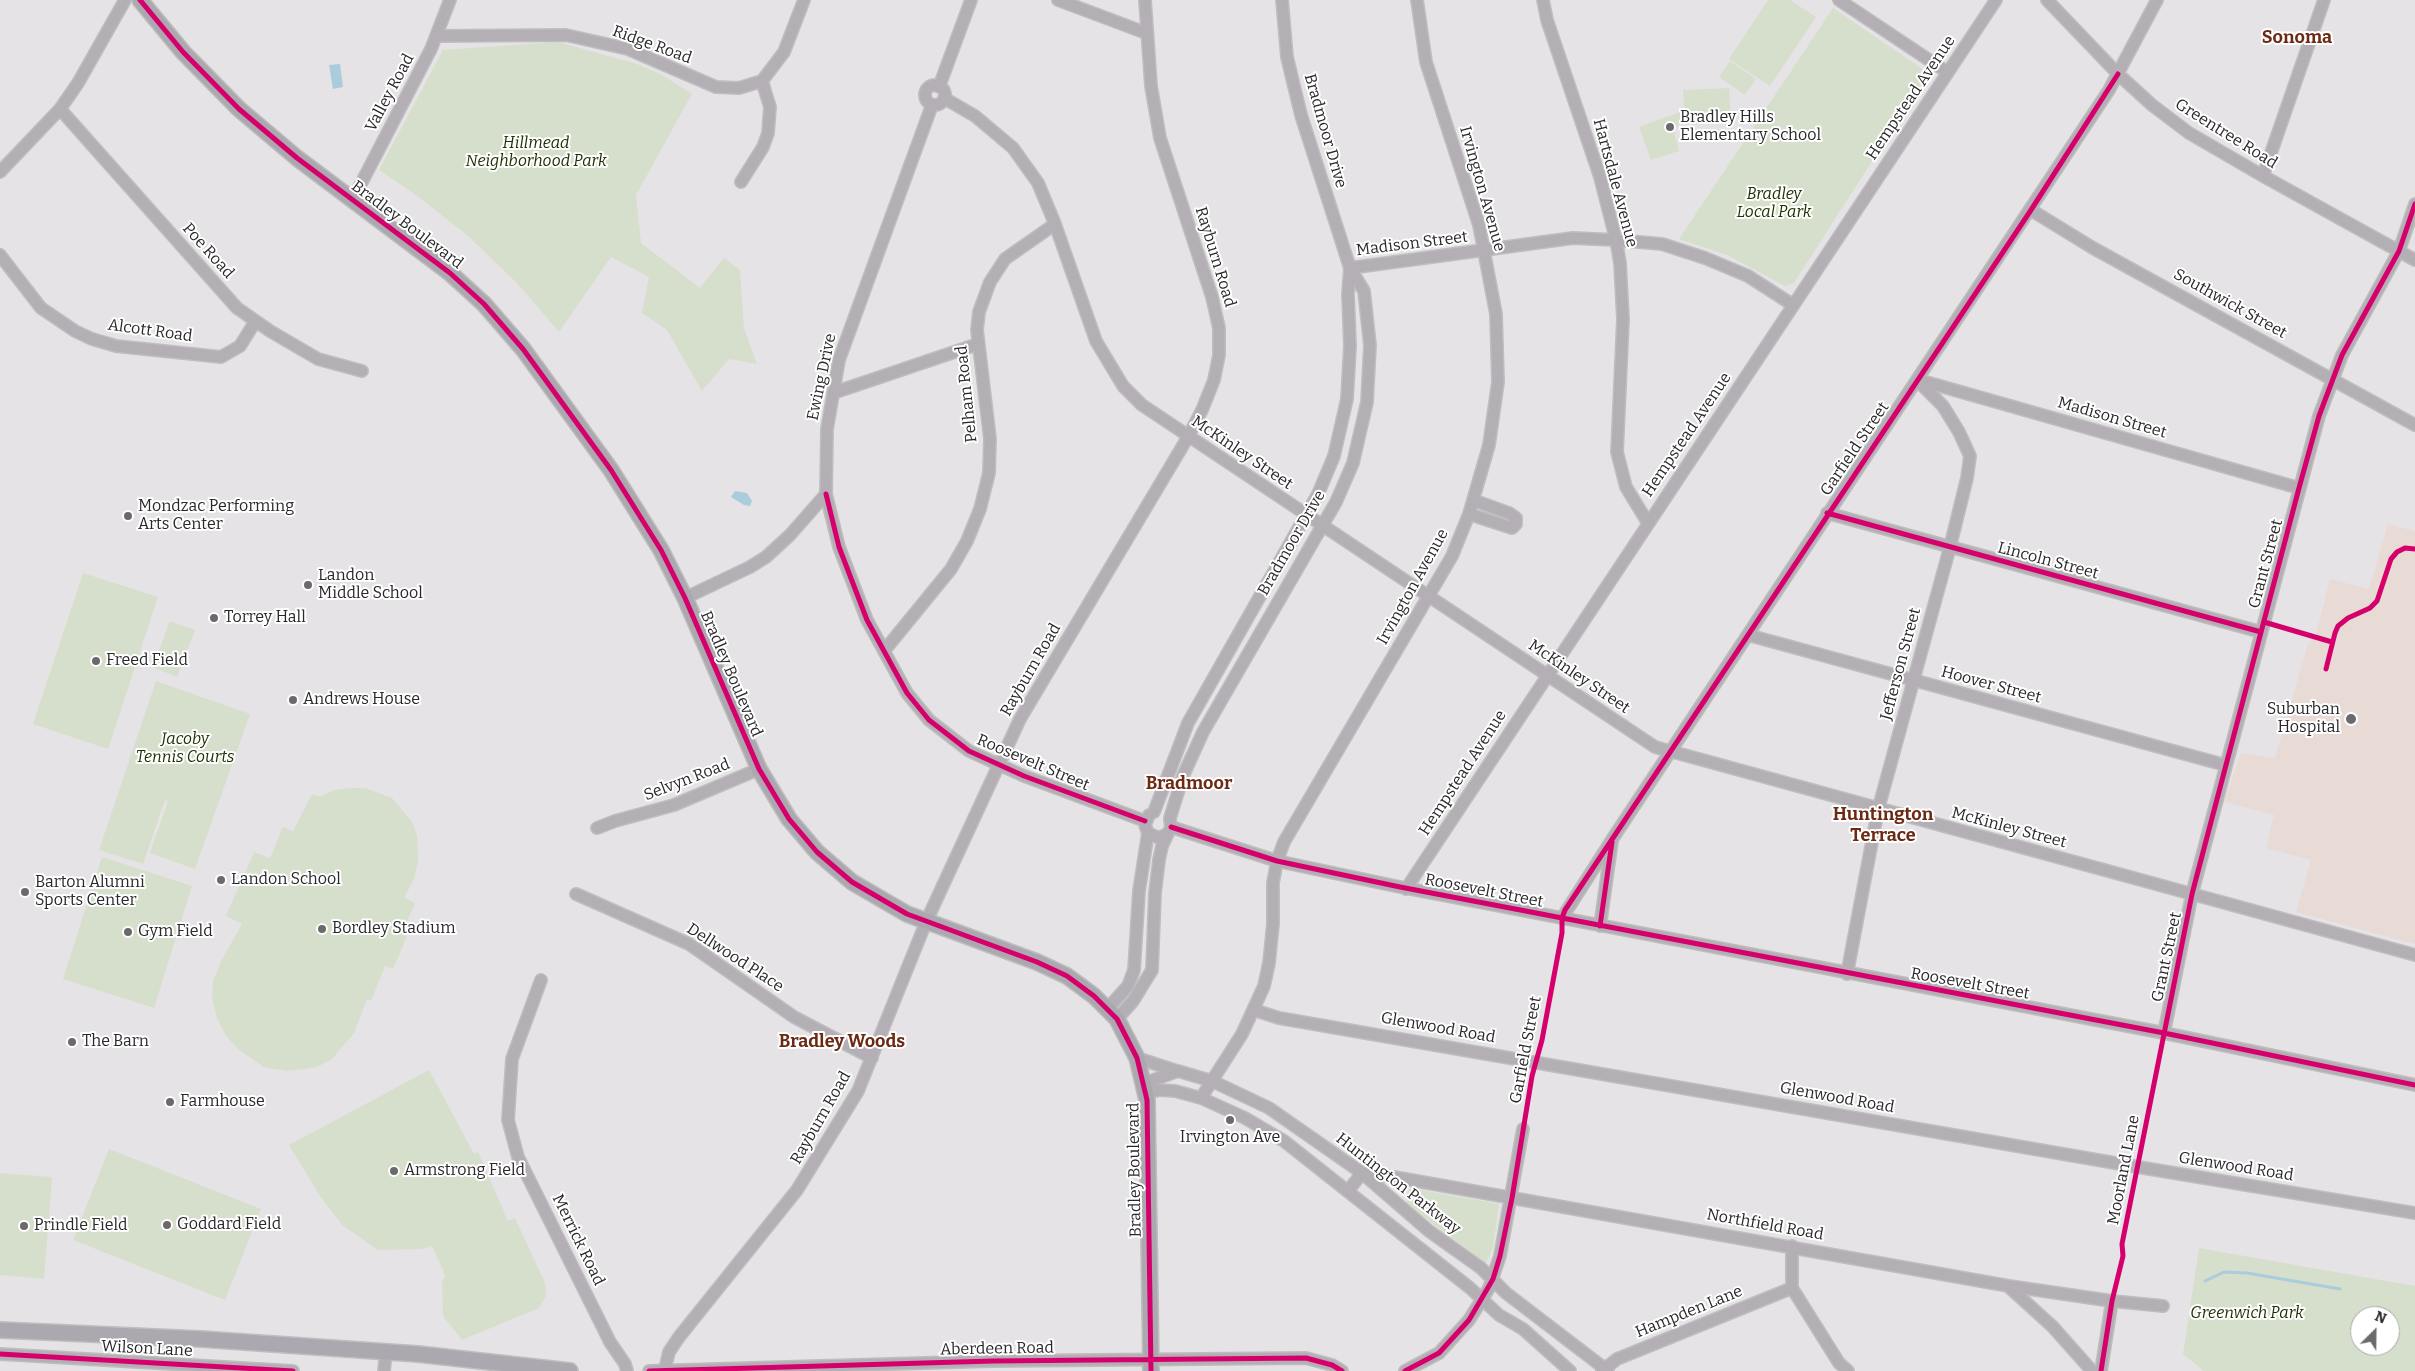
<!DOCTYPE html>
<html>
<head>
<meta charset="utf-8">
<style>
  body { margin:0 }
  #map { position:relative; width:2415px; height:1371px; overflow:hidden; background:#e5e3e6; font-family:Bitter,serif }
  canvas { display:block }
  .north { position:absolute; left:2350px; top:1306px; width:50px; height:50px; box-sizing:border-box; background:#fff; border:1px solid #a9a9a9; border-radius:50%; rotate:23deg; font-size:14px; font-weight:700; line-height:20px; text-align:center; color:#292729 }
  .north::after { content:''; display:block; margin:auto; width:18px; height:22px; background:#6b696b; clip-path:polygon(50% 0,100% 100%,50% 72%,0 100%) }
</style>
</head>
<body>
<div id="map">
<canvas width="2415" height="1371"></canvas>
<div class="north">N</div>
</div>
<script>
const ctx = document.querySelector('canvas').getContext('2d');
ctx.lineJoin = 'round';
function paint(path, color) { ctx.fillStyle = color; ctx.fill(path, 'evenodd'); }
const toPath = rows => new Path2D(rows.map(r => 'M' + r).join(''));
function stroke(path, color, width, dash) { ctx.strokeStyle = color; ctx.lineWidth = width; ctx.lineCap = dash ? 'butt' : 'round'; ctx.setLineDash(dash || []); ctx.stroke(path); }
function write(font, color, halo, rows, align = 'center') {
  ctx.font = font + ' Bitter,serif'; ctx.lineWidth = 4; ctx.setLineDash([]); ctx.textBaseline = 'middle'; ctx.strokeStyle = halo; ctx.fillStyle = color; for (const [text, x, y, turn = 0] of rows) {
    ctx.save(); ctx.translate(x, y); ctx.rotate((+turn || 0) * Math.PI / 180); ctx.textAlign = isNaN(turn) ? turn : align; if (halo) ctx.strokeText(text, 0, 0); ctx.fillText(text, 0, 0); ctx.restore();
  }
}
paint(toPath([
  [2388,524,2415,531,2415,944,2296,912,2311,860,2266,848,2274,815,2224,802,2241,753,2275,758,2308,644,2316,635,2330,579,2369,589]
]), '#e8dbd6');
paint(toPath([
  [1768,0,1790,0,1816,17,1770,86,1729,59],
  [1833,8,1924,70,1926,77,1794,283,1785,286,1727,255,1679,239],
  [558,42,637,64,662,75,692,94,636,195,641,243,700,288,724,258,740,270,744,328,757,364,729,359,702,391,667,330,642,313,649,277,611,257,559,332,516,282,468,236,416,195,379,170,443,50],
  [1730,61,1756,79,1745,95,1719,77],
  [1729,88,1731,122,1685,124,1683,90],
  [1680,112,1680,123,1674,131,1679,151,1651,160,1639,127],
  [83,573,158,597,108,749,33,724],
  [170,621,195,630,177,677,153,667],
  [156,681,250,714,195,869,150,853,168,801,165,800,143,864,99,850],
  [349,788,365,788,392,798,412,822,417,835,418,861,414,879,404,898,415,903,402,934,407,936,393,969,385,966,371,1001,367,999,354,1033,332,1059,317,1067,305,1069,287,1071,264,1067,239,1050,226,1036,217,1018,212,998,213,981,221,961,242,924,226,916,254,852,270,858,283,827,293,831,312,794,320,797,334,790],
  [102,857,192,886,154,1008,63,979],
  [429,1070,474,1154,478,1152,508,1221,515,1218,545,1283,546,1296,539,1308,462,1340,443,1316,442,1283,445,1275,432,1246,422,1249,378,1250,342,1225,320,1196,289,1145],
  [109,1149,261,1209,225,1300,73,1240],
  [0,1173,52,1177,44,1279,0,1275],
  [1410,1188,1499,1204,1493,1247,1486,1263,1407,1205,1407,1195],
  [2199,1248,2415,1286,2415,1371,2204,1371,2183,1354],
  [2360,1316,2390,1316,2390,1346,2360,1346]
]), '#d6dfcb');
paint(toPath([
  [340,64,343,87,333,89,329,65],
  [735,491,747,493,752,501,750,506,744,505,731,497]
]), '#abccdc');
stroke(toPath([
  [2205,1281,2224,1272,2247,1273,2340,1289]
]), '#abccdc', 3);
const minor = toPath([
  [1058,0,1146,33],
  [1543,0,1547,20,1600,177,1616,240,1620,263,1623,319,1617,452,1626,487,1648,523],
  [1839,0,1947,72],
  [2047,0,2118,74,2152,105,2189,133,2263,176,2415,260],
  [437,36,566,35,628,49,716,87,739,88,762,81,784,52,804,0],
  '925 95a10 10 0 1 1 20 0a10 10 0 1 1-20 0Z',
  [939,87,971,0],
  [944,98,975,116,1013,148,1038,183,1055,224,1096,341,1123,386,1142,405,1655,747,2415,955],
  [60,109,237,308,270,331,318,359,362,371],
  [0,172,60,109,78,83,125,0],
  [2263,176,2324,0],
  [741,182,763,147,768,133,770,107,762,81],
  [353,199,431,49,450,0],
  [2031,210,2093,248,2415,425],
  [0,255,41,308,75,331,92,339,116,346,221,357,240,346,255,322],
  [1350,268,1573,238,1616,240,1662,244,1705,258,1748,276,1793,305],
  [1919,380,2299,488],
  [833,393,978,344],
  [826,494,839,547,867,620,907,693,929,720,969,751,1024,776,1145,821],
  [1827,513,2261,632],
  [1469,514,1512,528,1516,524,1516,518,1509,513,1473,500],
  [685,598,750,567,766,557,790,535,826,494,827,429,839,360,932,105],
  [1748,635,2225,765],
  [884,651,951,569,967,541,980,509,989,473,990,439,977,330,979,312,990,282,1005,259,1055,224],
  [1154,812,1188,723,1318,494,1334,456,1347,399,1350,346,1348,294,1350,268],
  [1149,815,1145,825,1148,833,1159,838,1167,834],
  [1170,818,1183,776,1203,732,1336,502,1353,463,1367,402,1370,345,1364,291,1350,268,1301,115,1287,57,1282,0],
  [1171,827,1277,861,1400,887,2164,1033,2415,1085],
  [597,828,615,821,674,805,759,769],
  [1406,889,1996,0],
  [576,894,689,944,794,1017,872,1058],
  [1562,918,1613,838,2109,90,2157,0],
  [1600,926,1612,841],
  [1847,974,1878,810,1950,547,1967,478,1970,456,1959,432,1943,406,1917,380],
  [541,980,512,1059,508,1120,518,1157,610,1342,625,1364,627,1371],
  [1108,1008,1128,986,1134,970,1139,891,1148,833],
  [1254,1010,1279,1018,2138,1167,2415,1213],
  [1117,1019,1133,1001,1152,970,1155,893,1159,860,1162,846,1171,827,1170,820],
  [2164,1033,2192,894,2319,416,2342,355,2399,251,2415,204],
  [1137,1058,1177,1071],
  [1145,1083,1178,1071,1212,1081,1269,1108,1362,1173,1429,1231,1481,1268,1506,1293,1608,1371],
  [1146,1093,1160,1090,1175,1091,1201,1098,1245,1118,1284,1141,1470,1288,1499,1315,1523,1329,1570,1371],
  [1201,1098,1242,1034,1264,986,1269,963,1273,924,1273,883,1277,861,1284,842,1452,556,1469,514,1489,445,1498,382,1496,314,1479,225,1426,62,1417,0],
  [1348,1191,1362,1173,1394,1177,2009,1286,2112,1301,2163,1306],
  [1792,1246,1792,1288,1839,1363,1848,1371],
  [2009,1287,2053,1327,2092,1371],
  [0,1354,293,1371],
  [665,1369,669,1352,679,1337,797,1190,858,1091,926,922,1020,719,1188,437,1202,410,1214,380,1219,355,1219,328,1212,297,1160,138,1151,86,1145,0],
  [384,1371,386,1353],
  [649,1371,993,1361,1306,1358,1332,1365,1342,1371],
  [1405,1371,1439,1353,1469,1320,1489,1288,1500,1256,1523,1129],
  [1602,1371,1617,1359,1792,1288],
  [2101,1371,2112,1301]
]);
const major = toPath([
  [140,0,183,52,239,109,297,158,450,273,484,304,523,349,611,470,661,550,685,598,759,769,789,819,817,852,852,882,907,914,1037,962,1067,976,1094,996,1117,1019,1137,1058,1147,1100,1151,1371],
  [0,1330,201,1339,418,1354,570,1371]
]);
stroke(minor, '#bfbebf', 14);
stroke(major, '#bfbebf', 18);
stroke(minor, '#b3afb5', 11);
stroke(major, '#aca8af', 15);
stroke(toPath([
  [140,0,183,52,239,109,297,158,450,273,484,304,523,349,611,470,661,550,685,598,759,769,789,819,817,852,852,882,907,914,1037,962,1067,976,1094,996,1117,1019,1137,1058,1147,1100,1151,1371],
  [826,494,839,547,867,620,907,693,929,720,969,751,1024,776,1145,821],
  [1827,513,2261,632],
  [2264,622,2332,642],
  [2326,669,2335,633,2338,626,2348,618,2370,608,2377,601,2391,559,2397,552,2405,548,2415,549],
  [1171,827,1277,861,1400,887,2164,1033,2415,1085],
  [1600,926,1612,842],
  [0,1354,293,1371],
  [649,1371,993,1361,1306,1358,1332,1365,1342,1371],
  [1405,1371,1439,1353,1469,1320,1493,1279,1500,1256,1512,1198,1532,1076,1542,1040,1562,933,1562,918,1565,910,2031,210,2118,74],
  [2101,1371,2112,1301,2123,1256,2122,1244,2192,894,2299,488,2319,416,2342,355,2399,251,2415,204]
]), '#d6006c', 5);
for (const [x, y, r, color] of [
  [1670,127,5,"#6b696b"],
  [128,516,5,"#6b696b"],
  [308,585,5,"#6b696b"],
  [214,618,5,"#6b696b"],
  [96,661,5,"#6b696b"],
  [293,700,5,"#6b696b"],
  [2351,719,6,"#6b696b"],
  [221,880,5,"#6b696b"],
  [25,892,5,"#6b696b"],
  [322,929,5,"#6b696b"],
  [128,932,5,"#6b696b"],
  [72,1042,5,"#6b696b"],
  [170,1102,5,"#6b696b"],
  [1230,1120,5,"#6b696b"],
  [394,1171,5,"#6b696b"],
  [167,1225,5,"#6b696b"],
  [24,1226,5,"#6b696b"]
]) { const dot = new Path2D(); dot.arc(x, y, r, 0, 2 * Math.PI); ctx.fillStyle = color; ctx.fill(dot); stroke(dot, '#fff', 2); }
write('16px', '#292729', '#fff', [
  ["Ridge Road",652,45,20],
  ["Valley Road",390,93,-62],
  ["Hempstead Avenue",1911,98,-56],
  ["Bradmoor Drive",1325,131,74],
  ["Greentree Road",2226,134,32],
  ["Hartsdale Avenue",1615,183,75],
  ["Irvington Avenue",1482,189,74],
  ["Bradley Boulevard",407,225,37],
  ["Madison Street",1412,244,-7],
  ["Poe Road",208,251,48],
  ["Rayburn Road",1215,257,73],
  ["Southwick Street",2230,304,29],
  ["Alcott Road",150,331,8],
  ["Ewing Drive",822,377,-78],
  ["Pelham Road",967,394,-96],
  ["Madison Street",2112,418,16],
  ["Hempstead Avenue",1687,435,-56],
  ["Garfield Street",1855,449,-56],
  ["McKinley Street",1242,453,34],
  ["Bradmoor Drive",1292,543,-60],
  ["Lincoln Street",2048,561,15],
  ["Grant Street",2266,564,-75],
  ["Irvington Avenue",1413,587,-61],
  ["Jefferson Street",1901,664,-75],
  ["Rayburn Road",1031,670,-60],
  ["Bradley Boulevard",731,674,67],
  ["McKinley Street",1579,677,34],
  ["Hoover Street",1991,685,15],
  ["Roosevelt Street",1033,763,23],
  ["Hempstead Avenue",1463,773,-57],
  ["Selvyn Road",687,780,-21],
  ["McKinley Street",2009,828,15],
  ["Roosevelt Street",1484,891,11],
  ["Grant Street",2167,957,-78],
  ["Dellwood Place",735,958,33],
  ["Roosevelt Street",1970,984,10],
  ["Glenwood Road",1438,1028,10],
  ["Garfield Street",1526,1050,-79],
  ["Glenwood Road",1837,1098,10],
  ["Rayburn Road",821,1118,-60],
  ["Glenwood Road",2236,1167,9],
  ["Bradley Boulevard",1135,1170,-91],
  ["Moorland Lane",2124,1170,-79],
  ["Huntington Parkway",1398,1184,38],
  ["Northfield Road",1765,1225,10],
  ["Merrick Road",578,1240,64],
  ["Hampden Lane",1689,1312,-22],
  ["Wilson Lane",147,1349,3],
  ["Aberdeen Road",997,1349,-1]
]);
write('16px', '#292729', '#fff', [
  ["Bradley Hills",1680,118],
  ["Elementary School",1680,136],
  ["Mondzac Performing",138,507],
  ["Arts Center",138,525],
  ["Landon",318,576],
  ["Middle School",318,594],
  ["Torrey Hall",224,618],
  ["Freed Field",106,661],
  ["Andrews House",303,700],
  ["Suburban",2340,710,"right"],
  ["Hospital",2340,728,"right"],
  ["Landon School",231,880],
  ["Barton Alumni",35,883],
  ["Sports Center",35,901],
  ["Bordley Stadium",332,929],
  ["Gym Field",138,932],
  ["The Barn",82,1042],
  ["Farmhouse",180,1102],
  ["Irvington Ave",1230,1138,"center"],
  ["Armstrong Field",404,1171],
  ["Goddard Field",177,1225],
  ["Prindle Field",34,1226]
], 'left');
write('italic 16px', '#203103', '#fff', [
  ["Hillmead",536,144],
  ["Neighborhood Park",536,162],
  ["Bradley",1774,195],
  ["Local Park",1774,213],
  ["Jacoby",185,740],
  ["Tennis Courts",185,758],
  ["Greenwich Park",2247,1314]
]);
write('bold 18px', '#6c2a14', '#fff', [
  ["Sonoma",2297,38],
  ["Bradmoor",1189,784],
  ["Huntington",1883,815],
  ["Terrace",1883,836],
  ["Bradley Woods",842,1042]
]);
</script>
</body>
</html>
